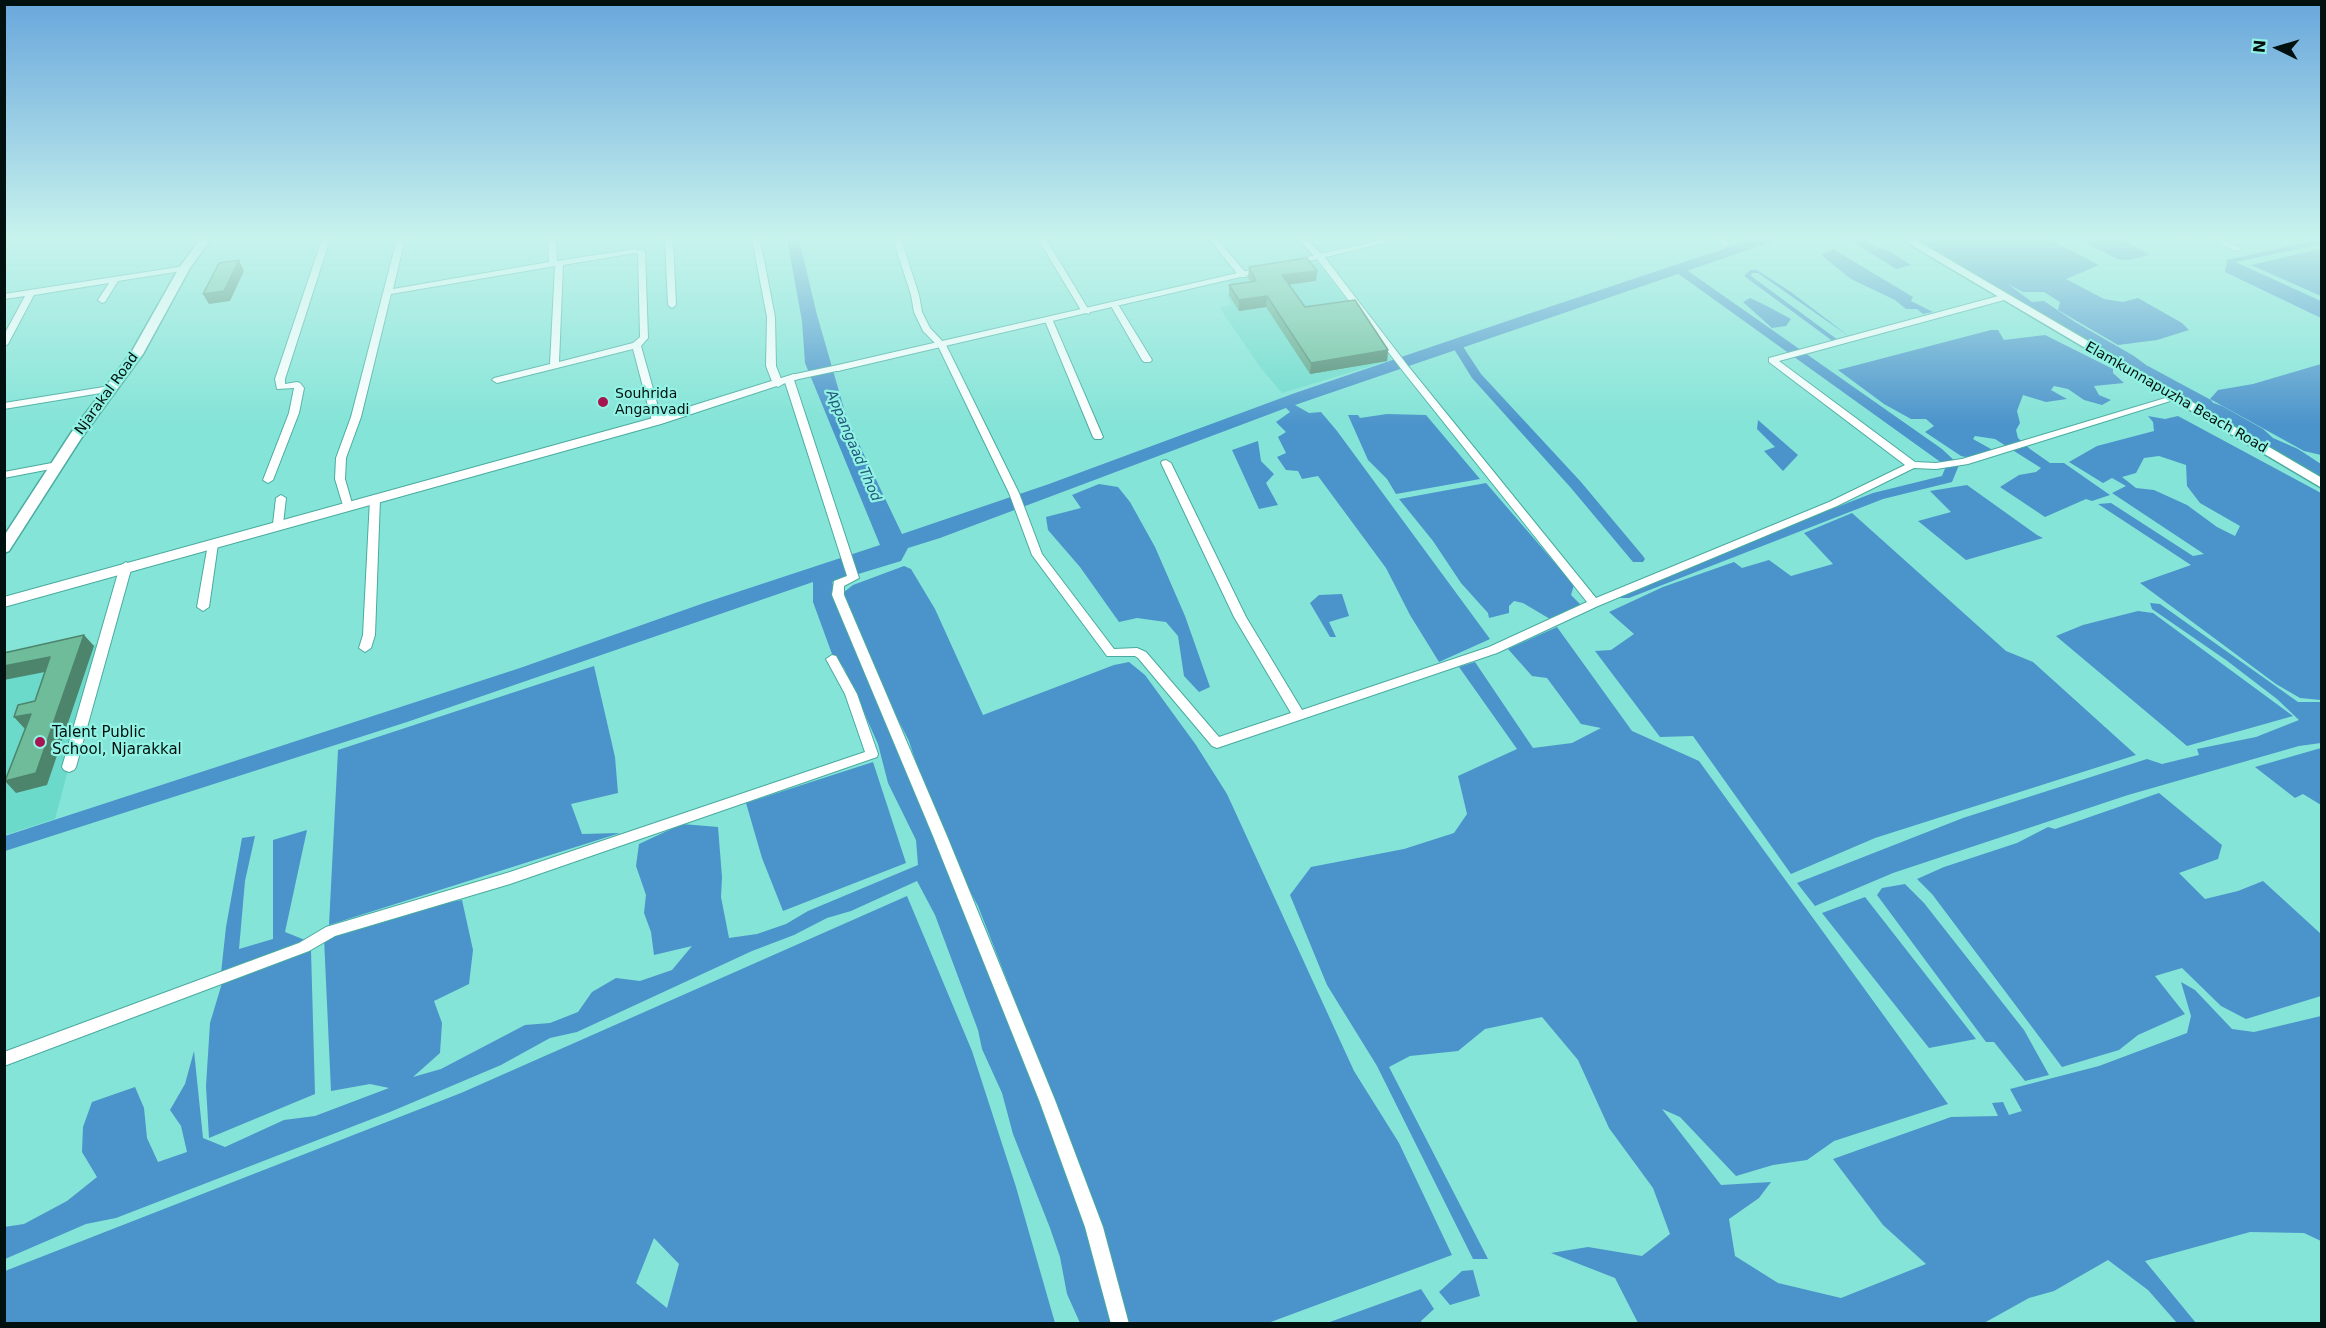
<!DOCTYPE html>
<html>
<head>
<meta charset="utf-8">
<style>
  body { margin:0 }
  #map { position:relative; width:2326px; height:1328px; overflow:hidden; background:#84e4d7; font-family:"DejaVu Sans",sans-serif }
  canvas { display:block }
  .frame { position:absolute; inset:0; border:6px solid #00110f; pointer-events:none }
  .north { position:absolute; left:2248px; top:18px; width:60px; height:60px; -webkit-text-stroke:4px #92f2e4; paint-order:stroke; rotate:275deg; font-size:16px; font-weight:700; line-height:24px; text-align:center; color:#00110f }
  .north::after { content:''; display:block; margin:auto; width:21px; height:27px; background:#00110f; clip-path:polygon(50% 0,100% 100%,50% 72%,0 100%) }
</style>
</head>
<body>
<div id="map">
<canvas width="2326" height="1328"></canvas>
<div class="frame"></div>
<div class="north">N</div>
</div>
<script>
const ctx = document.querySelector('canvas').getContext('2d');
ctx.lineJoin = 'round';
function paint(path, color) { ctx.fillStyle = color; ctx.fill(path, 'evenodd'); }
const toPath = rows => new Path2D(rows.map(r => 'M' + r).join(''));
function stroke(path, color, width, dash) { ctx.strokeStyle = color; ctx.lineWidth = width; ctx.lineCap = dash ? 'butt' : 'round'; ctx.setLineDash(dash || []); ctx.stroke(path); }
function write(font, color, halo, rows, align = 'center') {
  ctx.font = font + ' "DejaVu Sans",sans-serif'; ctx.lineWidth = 4.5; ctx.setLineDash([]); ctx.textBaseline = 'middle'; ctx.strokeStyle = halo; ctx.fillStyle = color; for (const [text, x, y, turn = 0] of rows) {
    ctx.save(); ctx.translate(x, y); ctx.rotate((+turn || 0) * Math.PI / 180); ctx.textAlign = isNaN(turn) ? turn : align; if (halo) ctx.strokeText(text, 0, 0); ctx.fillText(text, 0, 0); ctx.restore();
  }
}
paint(toPath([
  [1318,263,1391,360,1282,393,1260,367,1219,307,1231,305,1226,295,1235,293,1229,281,1274,273,1283,285,1317,282,1306,264],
  [102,643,55,819,5,835,4,652,14,650,8,664]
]), '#6cdacb');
paint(toPath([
  [787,239,799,239,817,315,847,419,902,534,1049,484,1295,393,1531,313,1753,239,1780,239,1295,405,1309,413,1321,412,1337,431,1490,639,1439,662,1410,615,1386,568,1318,476,1302,479,1298,471,1286,470,1277,457,1286,453,1278,437,1286,432,1276,422,1290,412,1286,408,940,538,908,548,901,561,832,582,918,801,1016,1032,1086,1219,1116,1323,1080,1323,1067,1294,1060,1257,1050,1228,1013,1134,1002,1093,982,1049,978,1030,935,915,917,881,851,911,827,918,794,935,752,951,577,1032,550,1038,501,1065,390,1112,116,1218,86,1224,5,1259,4,1227,24,1224,67,1201,97,1177,82,1152,83,1127,92,1102,135,1087,144,1108,147,1138,158,1162,187,1152,181,1126,170,1110,185,1084,194,1051,203,1138,225,1147,284,1120,315,1116,389,1088,370,1084,331,1091,324,938,438,904,462,900,473,950,469,984,434,1001,442,1023,440,1053,413,1077,441,1069,525,1025,550,1023,578,1012,592,992,616,978,640,981,672,970,692,946,654,955,651,932,644,913,646,895,636,866,639,844,682,824,718,827,722,877,721,897,729,938,757,934,786,924,808,911,918,865,916,840,888,783,878,744,844,668,832,654,813,602,813,582,407,722,5,851,5,836,520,668,704,603,880,545,805,363,802,321],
  [1848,239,1863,239,1876,247,1888,250,1911,265,1896,269],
  [1914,239,2049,239,2099,265,2066,279,2104,299,2123,302,2138,298,2182,323,2189,330,2157,340,2118,345,2058,310,2060,302,2044,292,2023,292,2008,284,2032,302,2044,301,2075,322,2134,356,2181,391,2222,406,2263,429,2273,438,2298,449,2321,464,2321,479],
  [2078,239,2122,239,2150,255,2128,260,2117,259],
  [1833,249,1913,297,1911,301,1933,312,1923,314,1917,309,1906,309,1895,300,1851,279,1821,255],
  [2321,249,2321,296,2251,265,2311,251],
  [2231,260,2321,301,2321,318,2225,272,2227,261],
  [1750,270,1757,270,1791,292,1850,337,1758,273,1752,273,1751,276,1838,340,1834,342,1744,276],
  [1750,298,1767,306,1791,319,1786,326,1772,328,1743,302],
  [1991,330,1998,330,2004,340,2045,335,2113,369,2113,373,2124,383,2094,386,2099,395,2111,400,2102,405,2084,400,2068,389,2054,386,2051,390,2067,399,2046,402,2023,395,2017,411,2020,423,2016,430,2018,438,2030,449,2050,463,2064,463,2110,495,2092,501,2086,499,2045,517,2000,487,2019,475,2036,472,2041,468,1995,439,1975,436,1973,439,1998,453,1971,458,1961,456,1925,432,1934,426,1926,419,1911,419,1884,404,1838,370],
  [2321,364,2321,455,2304,451,2210,399,2218,390,2253,384],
  [1387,414,1426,415,1480,479,1396,494,1387,479,1368,460,1348,415,1358,415,1360,418],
  [2148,416,2165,419,2178,416,2321,493,2321,700,2300,698,2276,684,2140,583,2191,565,2098,504,2111,503,2193,556,2204,554,2112,493,2126,486,2112,478,2103,483,2069,462,2097,446,2154,431,2153,422],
  [2159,456,2186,465,2187,486,2200,503,2240,526,2235,536,2217,527,2187,505,2154,490,2136,488,2122,477,2136,473,2144,458],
  [1758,420,1798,455,1783,471,1764,451,1775,447,1757,429],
  [1258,441,1261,461,1274,474,1266,483,1278,505,1259,509,1232,450],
  [1486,483,1574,585,1571,595,1582,606,1550,619,1523,603,1514,601,1509,606,1509,613,1489,618,1488,613,1461,583,1433,541,1399,499],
  [1099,484,1118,487,1130,502,1155,547,1185,616,1210,687,1199,692,1184,676,1178,636,1166,622,1137,618,1119,622,1080,567,1048,530,1046,517,1081,508,1072,495],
  [1967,485,2037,535,2043,538,1966,560,1918,521,1951,512,1930,491],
  [1852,513,2006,651,2033,662,2136,755,1875,838,1791,874,1693,736,1660,737,1595,651,1611,650,1634,634,1609,612,1663,587,1734,562,1742,568,1769,560,1791,576,1833,564,1804,533],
  [904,566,911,569,935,609,983,715,1114,665,1129,662,1145,675,1196,745,1227,794,1354,1071,1399,1143,1452,1255,1268,1323,1129,1323,1073,1150,1010,988,978,906,940,836,909,741,875,675,846,600,844,592,853,585],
  [1342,594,1349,616,1329,622,1336,637,1330,637,1310,603,1319,595],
  [2150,603,2160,604,2298,702,2321,702,2321,743,2299,746,2128,795,1893,873,1815,906,1797,883,1963,818,2147,759,2162,764,2199,755,2197,749,2256,737,2299,720,2277,699,2226,660,2152,609],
  [2138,611,2153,613,2293,716,2187,746,2056,636,2083,625],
  [1557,627,1632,731,1699,761,1948,1104,1834,1141,1807,1160,1773,1165,1736,1176,1680,1117,1662,1109,1721,1185,1771,1182,1759,1198,1729,1219,1735,1256,1778,1283,1841,1298,1926,1264,1883,1225,1833,1159,1951,1117,1998,1116,1992,1103,2003,1102,2009,1115,2022,1111,2010,1089,2099,1066,2187,1033,2191,1016,2181,982,2195,990,2232,1029,2254,1032,2321,1016,2321,1241,2304,1233,2250,1232,2145,1261,2196,1323,2177,1323,2148,1290,2108,1260,2054,1291,2029,1298,1984,1323,1638,1323,1615,1278,1551,1253,1588,1247,1642,1256,1670,1234,1653,1188,1609,1128,1578,1060,1542,1017,1485,1029,1458,1051,1410,1056,1389,1067,1488,1259,1473,1259,1377,1066,1327,985,1290,895,1311,867,1404,849,1454,833,1467,814,1458,776,1517,749,1459,667,1475,662,1533,748,1572,743,1601,728,1581,724,1547,678,1532,676,1508,649],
  [594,666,615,757,618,793,571,804,582,834,620,833,329,925,338,750],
  [2321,748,2321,805,2303,794,2295,798,2255,767],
  [873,762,906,863,783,911,762,858,746,803],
  [2159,793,2222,845,2218,859,2179,873,2205,899,2238,891,2263,881,2321,934,2321,996,2246,1019,2221,1006,2182,968,2155,976,2185,1014,2138,1035,2119,1050,2062,1067,1932,894,1917,879,1944,867,2017,843,2048,827,2055,829],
  [307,830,285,932,305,940,221,973,226,927,242,838,255,836,245,881,239,949,273,939,273,840],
  [1905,884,1924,903,2024,1030,2049,1075,2025,1081,1994,1042,1986,1042,1877,895,1882,888],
  [907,896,972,1051,1016,1187,1055,1323,5,1323,5,1271,461,1093],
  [654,1238,679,1264,667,1308,636,1283],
  [1865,897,1976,1039,1929,1048,1822,913],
  [311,950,315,1094,209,1138,206,1086,210,1023,222,983],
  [1473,1270,1480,1296,1450,1305,1439,1292,1462,1271],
  [1421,1289,1434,1309,1421,1321,1422,1323,1327,1323]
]), '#4b93cb');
paint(toPath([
  [2322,239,2322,244,2231,263,2226,260,2322,239],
  [1673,266,1681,266,1942,449,1959,465,1952,482,1883,499,1629,598,1619,598,1617,595,1619,592,1873,493,1942,476,1946,466,1673,270,1673,266],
  [1450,341,1462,345,1481,374,1581,482,1643,556,1645,559,1643,562,1633,562,1571,488,1472,378,1454,349,1444,344,1450,341],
  [2148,366,2211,400,2213,403,2207,407,2203,406,2144,371,2142,369,2148,366]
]), '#4b93cb');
const minor = toPath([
  [322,239,330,239,285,379,285,384,297,382,300,383,304,388,299,413,273,480,268,483,263,480,289,413,294,388,277,389,275,379,322,239],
  [397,239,405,239,393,289,549,262,548,239,556,239,557,261,635,249,645,251,648,338,641,346,662,421,660,423,654,423,652,421,633,349,497,383,492,380,494,378,550,364,555,266,391,294,361,417,346,458,345,479,353,507,348,510,344,509,335,479,336,458,351,417,397,239],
  [635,253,638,254,640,337,633,343,559,362,563,265,635,253],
  [665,239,673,239,676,305,672,308,668,305,665,239],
  [752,239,760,239,775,317,776,366,783,384,778,387,773,384,766,366,767,317,752,239],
  [893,239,901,239,919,295,922,312,930,328,946,345,1019,493,1042,554,1114,649,1137,648,1146,652,1219,737,1291,713,1234,617,1161,463,1162,461,1166,460,1171,463,1246,617,1302,710,1489,647,1587,602,1402,370,1317,259,1298,239,1306,239,1323,255,1408,366,1596,598,1829,502,1905,465,1769,362,1769,358,2002,295,2008,295,2008,299,1779,361,1915,462,1936,463,1962,459,2172,396,2178,396,2180,398,1968,464,1936,469,1914,468,1837,506,1598,606,1497,653,1217,748,1212,746,1138,658,1135,656,1107,656,1032,555,1009,493,938,346,923,331,914,312,911,295,893,239],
  [1038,239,1046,239,1090,312,1089,314,1082,312,1038,239],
  [1209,239,1217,239,1246,273,1246,277,1240,277,1209,239],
  [1610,239,1618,239,1620,241,1616,243,1610,239],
  [1714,239,1723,239,1731,245,1724,247,1714,239],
  [2176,239,2187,239,2179,242,2176,239],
  [2211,239,2222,239,2242,249,2235,251,2211,239],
  [185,266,189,268,188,270,118,281,105,302,102,303,98,300,109,283,34,295,8,344,4,347,4,335,25,296,4,299,4,294,185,266],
  [1115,303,1119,306,1152,360,1150,362,1144,362,1142,360,1111,306,1115,303],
  [1049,318,1053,321,1103,437,1101,439,1095,439,1093,437,1045,321,1049,318],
  [838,365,841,366,841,370,794,380,859,578,844,586,844,595,947,836,1055,1100,1103,1227,1129,1324,1111,1324,1085,1227,1039,1100,933,836,832,595,834,581,847,576,784,379,791,375,838,365],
  [110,386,113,387,113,391,4,409,4,403,110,386],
  [57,462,61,463,61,467,4,478,4,472,57,462],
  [281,495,286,498,283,524,278,527,273,524,276,498,281,495],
  [375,496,380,499,375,635,371,648,365,652,359,648,363,635,370,499,375,496],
  [213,541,218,544,209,607,203,611,197,607,208,544,213,541],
  [126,562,132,566,76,767,74,770,69,772,64,770,62,767,120,566,126,562],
  [832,655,836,656,857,694,878,754,877,757,510,884,335,936,309,951,4,1066,4,1052,299,943,326,927,510,872,865,752,845,694,826,659,832,655]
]);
const tertiary = toPath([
  [1385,239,1403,239,838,371,832,368,838,365,1385,239],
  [794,374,798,375,798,379,661,424,4,607,4,597,653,418,794,374]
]);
const secondary = toPath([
  [200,239,211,239,190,268,143,354,82,437,9,551,4,553,4,536,71,433,131,353,179,268,200,239],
  [1901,239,1914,239,2322,478,2322,488,1901,239]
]);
stroke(minor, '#49ab9f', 2);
stroke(tertiary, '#49ab9f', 2);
stroke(secondary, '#49ab9f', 3);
paint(minor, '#fff');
paint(tertiary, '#fff');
paint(secondary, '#fff');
paint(toPath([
  [1249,267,1317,271,1316,281,1289,285,1305,307,1388,350,1387,361,1310,374,1266,307,1239,311,1229,295,1229,285,1251,282,1248,278]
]), '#5fa284');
paint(toPath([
  [239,260,244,271,230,301,209,304,203,294],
  [1317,271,1316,281,1282,285,1282,275],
  [1267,296,1266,307,1239,311,1239,300],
  [1388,350,1387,361,1310,374,1311,363],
  [84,635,94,646,47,785,16,793,5,781],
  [50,657,60,669,4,680,4,666],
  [31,714,25,729,14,717]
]), '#4d846c');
const building = toPath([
  [1307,258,1317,271,1282,275,1305,307,1355,300,1388,350,1311,363,1267,296,1239,300,1229,285,1256,281,1249,267,1307,258],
  [239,260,224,291,203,294,219,263,239,260],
  [84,635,36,773,5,781,31,714,14,717,18,705,35,701,50,657,4,666,4,653,84,635]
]);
paint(building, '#6ebc9a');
stroke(building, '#4d846c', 1.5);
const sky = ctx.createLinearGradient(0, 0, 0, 425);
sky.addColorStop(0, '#69a7dc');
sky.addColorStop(0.56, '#c8f3ed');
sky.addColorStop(1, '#c8f3ed00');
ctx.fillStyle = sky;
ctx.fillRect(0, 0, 2326, 425);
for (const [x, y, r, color] of [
  [603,402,6,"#a71551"],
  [40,742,6,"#a71551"]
]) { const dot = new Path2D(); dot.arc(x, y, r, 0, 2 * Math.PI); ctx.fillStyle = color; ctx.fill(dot); stroke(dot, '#92f2e4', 2); }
write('14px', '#00110f', '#92f2e4', [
  ["Njarakal Road",107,394,-54],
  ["Elamkunnapuzha Beach Road",2176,398,30]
]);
write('14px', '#00110f', '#92f2e4', [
  ["Souhrida",615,394],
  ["Anganvadi",615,410]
], 'left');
write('italic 14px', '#24587e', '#92f2e4', [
  ["Appangaad Thod",853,446,67]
]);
write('15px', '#00110f', '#92f2e4', [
  ["Talent Public",52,733],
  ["School, Njarakkal",52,750]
], 'left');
</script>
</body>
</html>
